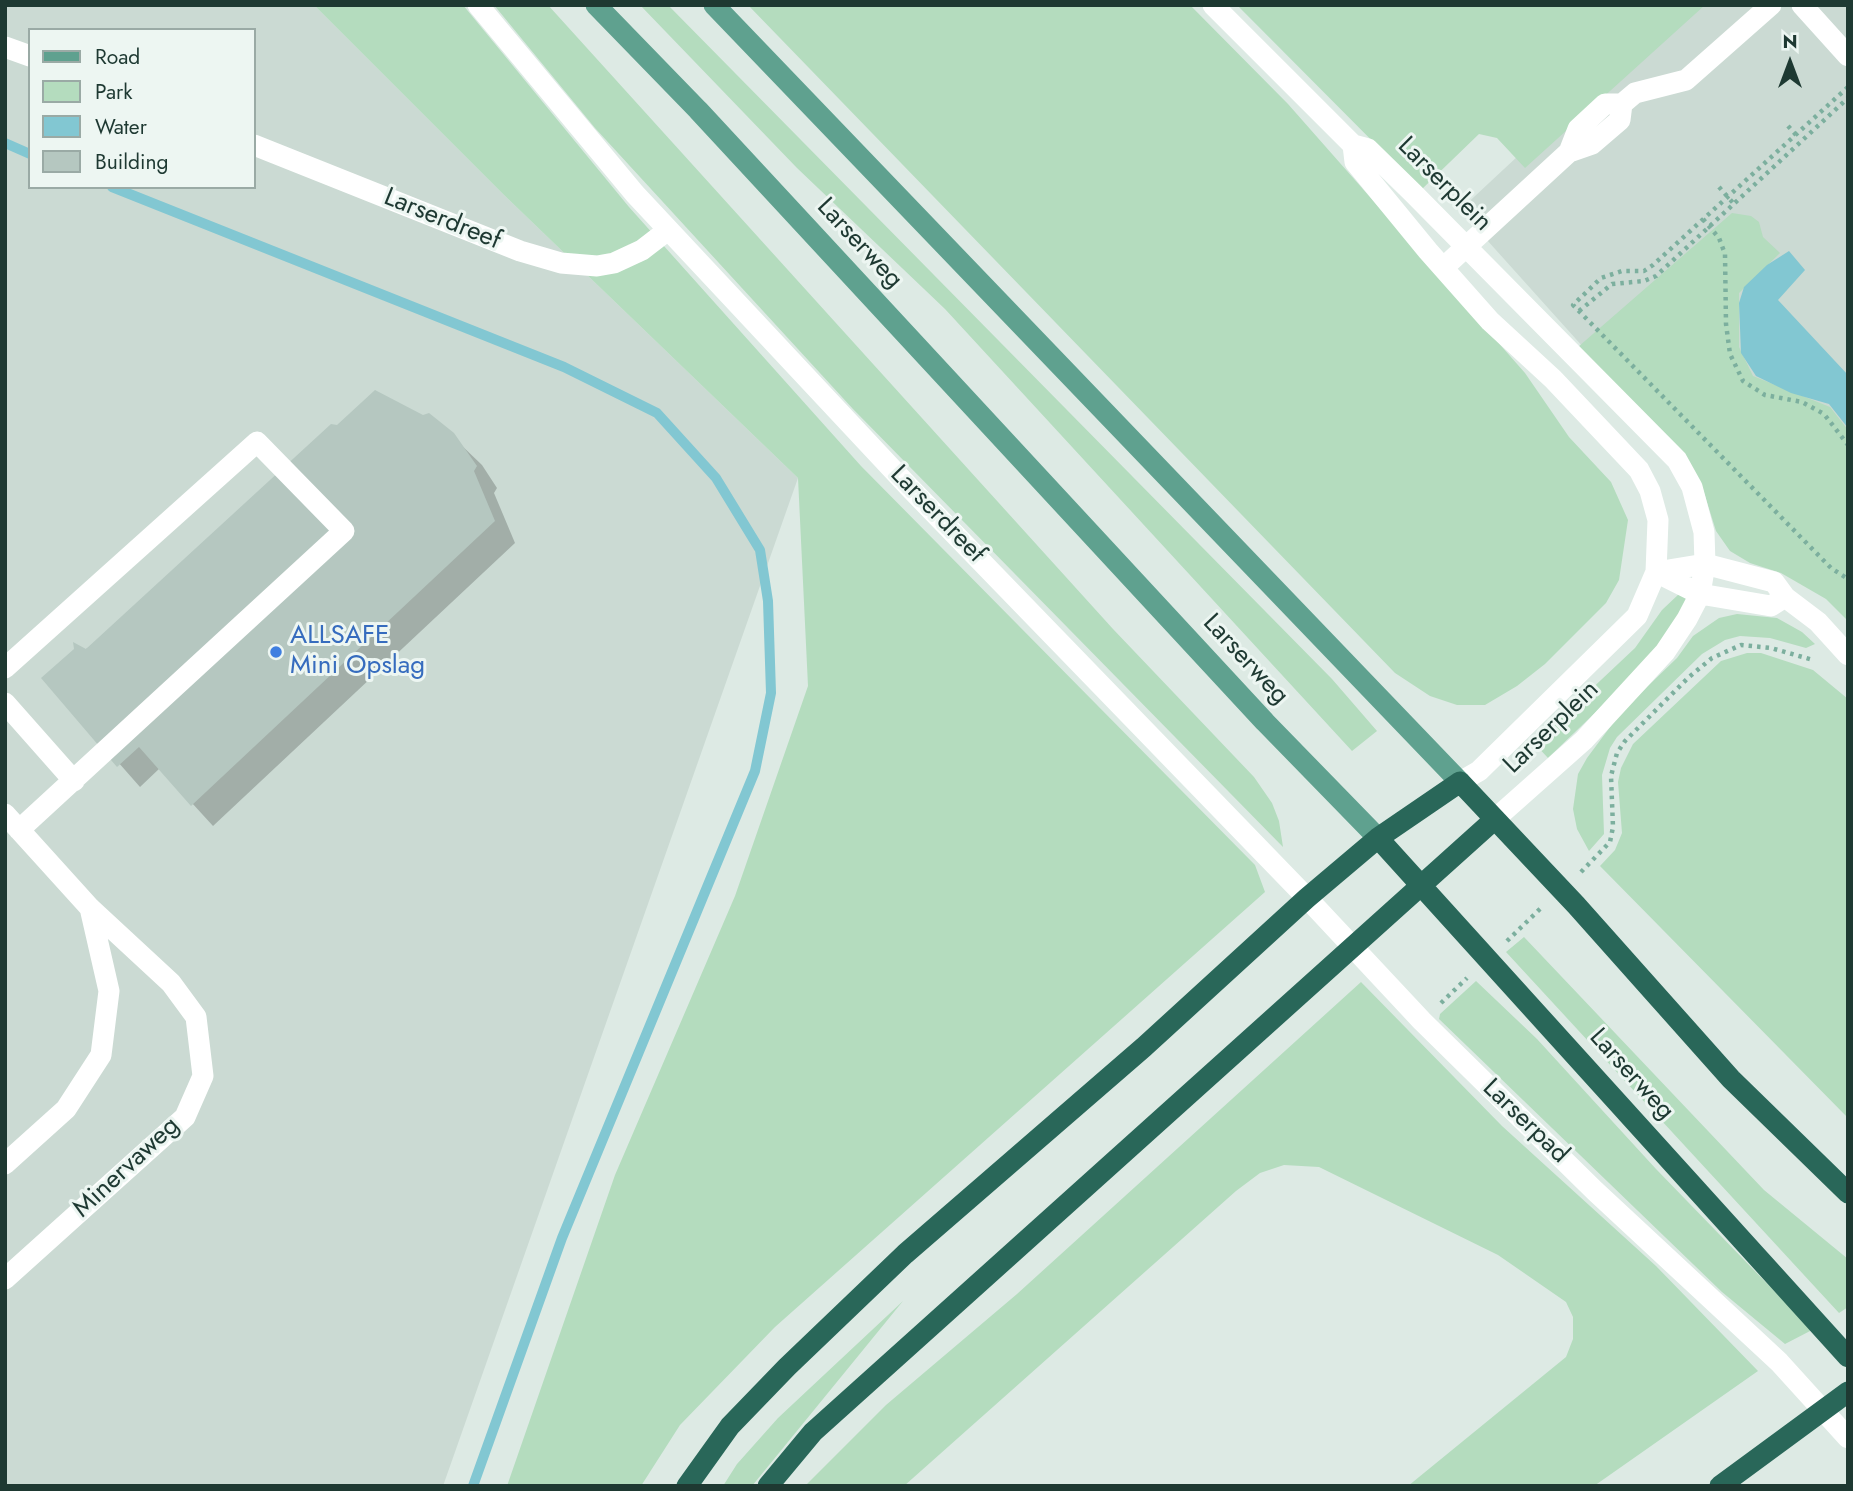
<!DOCTYPE html>
<html>
<head>
<meta charset="utf-8">
<style>
  body { margin:0 }
  #map { position:relative; width:1853px; height:1491px; overflow:hidden; background:#ddeae4; font-family:Jost,sans-serif }
  canvas { display:block }
  .frame { position:absolute; inset:0; border:7px solid #1e3932; pointer-events:none }
  .legend { position:absolute; left:28px; top:28px; width:228px; height:161px; box-sizing:border-box; background:#edf6f2; border:2px solid #9aaaa5; margin:0; padding:9px 12px; list-style:none; font-size:21px; color:#1e3932 }
  .legend li { display:flex; align-items:center; gap:14px; height:35px }
  .legend b { width:35px; border:2px solid #9aaaa5 }
  .north { position:absolute; left:1755px; top:28px; width:70px; height:70px; -webkit-text-stroke:5px #edf6f2; paint-order:stroke; rotate:0deg; font-size:19px; font-weight:700; line-height:28px; text-align:center; color:#1e3932 }
  .north::after { content:''; display:block; margin:auto; width:24px; height:32px; background:#1e3932; clip-path:polygon(50% 0,100% 100%,50% 72%,0 100%) }
</style>
</head>
<body>
<div id="map">
<canvas width="1853" height="1491"></canvas>
<div class="frame"></div>
<ul class="legend">
<li><b style="height:9px;background:#5fa18f"></b>Road</li>
<li><b style="height:19px;background:#b4dcbe"></b>Park</li>
<li><b style="height:19px;background:#82c7d2"></b>Water</li>
<li><b style="height:19px;background:#b5c7c0"></b>Building</li>
</ul>
<div class="north">N</div>
</div>
<script>
const ctx = document.querySelector('canvas').getContext('2d');
ctx.lineJoin = 'round';
function paint(path, color) { ctx.fillStyle = color; ctx.fill(path, 'evenodd'); }
const toPath = rows => new Path2D(rows.map(r => 'M' + r).join(''));
function stroke(path, color, width, dash) { ctx.strokeStyle = color; ctx.lineWidth = width; ctx.lineCap = dash ? 'butt' : 'round'; ctx.setLineDash(dash || []); ctx.stroke(path); }
function write(font, color, halo, rows, align = 'center') {
  ctx.font = font + ' Jost,sans-serif'; ctx.lineWidth = 6; ctx.setLineDash([]); ctx.textBaseline = 'middle'; ctx.strokeStyle = halo; ctx.fillStyle = color; for (const [text, x, y, turn = 0] of rows) {
    ctx.save(); ctx.translate(x, y); ctx.rotate((+turn || 0) * Math.PI / 180); ctx.textAlign = isNaN(turn) ? turn : align; if (halo) ctx.strokeText(text, 0, 0); ctx.fillText(text, 0, 0); ctx.restore();
  }
}
paint(toPath([
  [5,5,314,5,504,195,798,478,443,1486,5,1486],
  [30,30,254,30,254,187,30,187],
  [1680,5,1848,5,1848,620,1584,348,1460,210]
]), '#cbdad3');
paint(toPath([
  [314,5,463,5,629,207,861,466,1255,865,1265,892,775,1327,680,1425,641,1486,507,1486,615,1175,735,896,808,686,798,478,504,195],
  [494,5,548,5,1113,629,1254,777,1272,803,1279,821,1283,847,853,409,595,128],
  [640,5,668,5,1332,679,1377,731,1352,751,945,309,797,168],
  [748,5,1190,5,1288,104,1525,373,1569,437,1611,482,1628,520,1619,580,1606,603,1545,664,1517,686,1485,705,1457,705,1430,696,1395,673],
  [1237,5,1705,5,1525,168,1497,138,1479,134,1421,190],
  [1732,213,1751,216,1759,222,1763,237,1780,253,1739,293,1739,347,1753,376,1830,407,1848,430,1848,621,1826,599,1781,573,1750,563,1730,551,1716,531,1701,483,1578,347],
  [1680,593,1687,598,1680,616,1651,659,1548,758,1534,743,1635,648,1662,610],
  [1737,614,1777,618,1802,632,1815,644,1806,648,1770,638,1740,636,1725,640,1702,654,1617,737,1610,748,1602,775,1604,834,1589,851,1577,829,1573,809,1578,774,1587,758,1622,711,1677,658,1693,636,1719,618],
  [1747,653,1761,653,1813,670,1848,699,1848,1118,1600,866,1615,850,1622,833,1618,782,1621,768,1633,744,1721,661],
  [1524,937,1764,1190,1848,1259,1848,1307,1839,1313,1506,952],
  [1476,981,1537,1039,1656,1169,1812,1330,1785,1344,1722,1292,1439,1019,1440,1014],
  [1361,982,1502,1126,1656,1266,1758,1371,1594,1486,1408,1486,1566,1357,1573,1339,1573,1317,1566,1302,1498,1255,1319,1167,1284,1165,1260,1173,1236,1191,904,1486,805,1486,886,1405,1017,1294],
  [903,1301,752,1486,723,1486,737,1464,778,1418]
]), '#b4dcbe');
paint(toPath([
  [1789,251,1805,270,1778,300,1848,375,1848,428,1829,404,1791,393,1756,376,1741,353,1739,303,1744,287,1767,265]
]), '#82c7d2');
paint(toPath([
  [423,417,436,421,482,465,497,488,494,493,515,543,213,826,160,768,140,787,44,678]
]), '#0003');
stroke(toPath([
  [5,143,30,154],
  [112,187,564,367,657,413,716,478,760,550,768,601,771,693,755,771,562,1238,473,1486]
]), '#82c7d2', 10);
paint(toPath([
  [375,390,423,415,429,413,454,433,477,466,474,471,495,521,191,806,139,747,117,767,41,678,74,649,73,642,86,649,331,424,337,425]
]), '#b5c7c0');
stroke(toPath([
  [1848,87,1653,265,1644,271,1622,271,1601,278,1573,305,1831,568,1848,579],
  [1788,126,1797,136],
  [1719,187,1734,204],
  [1703,219,1719,238,1725,254,1726,324,1730,354,1743,381,1765,395,1802,402,1824,414,1848,445],
  [1579,311,1612,284,1644,281,1656,276,1848,98],
  [1581,872,1610,842,1613,827,1611,776,1617,753,1625,741,1689,677,1712,658,1741,645,1771,648,1813,660],
  [1507,941,1541,908],
  [1441,1003,1467,978]
]), '#7caf9e', 4.5, [3.5, 5]);
stroke(toPath([
  [478,5,635,194,909,487,1307,898,1422,1021,1595,1191,1779,1362,1848,1438],
  [1213,5,1353,145,1368,149,1413,193,1677,460,1692,487,1704,532,1705,564,1700,594,1687,619,1665,652,1584,740,1495,819],
  [1802,5,1848,56],
  [5,47,30,56],
  [254,145,520,251,561,263,597,266,614,263,642,250,668,230],
  [1353,145,1355,162,1428,251,1490,321,1553,379,1639,470,1650,491,1658,520,1656,572,1637,616,1479,771,1460,782],
  [1569,152,1578,129,1605,104,1622,104],
  [1443,268,1569,152,1592,144,1620,120,1622,104,1635,93,1686,80,1771,5],
  [1705,564,1774,582,1785,597,1771,606,1700,594,1656,572,1705,564],
  [1785,597,1818,622,1848,655],
  [5,668,257,442,344,531,19,830],
  [5,703,74,781],
  [5,814,90,908,171,983,196,1017,203,1076,185,1117,5,1279],
  [5,1164,66,1109,101,1055,109,991,90,908]
]), '#fff', 21);
stroke(toPath([
  [596,5,698,110,1265,722,1378,838],
  [714,5,1460,782]
]), '#5fa18f', 21);
stroke(toPath([
  [1378,838,1848,1357],
  [687,1486,730,1426,787,1367,905,1254,1144,1047,1307,898,1378,838,1460,782,1576,905,1731,1079,1848,1193],
  [768,1486,813,1432,1495,819],
  [1720,1486,1848,1392]
]), '#296759', 21);
for (const [x, y, r, color] of [
  [276,652,7,"#3f7fe0"]
]) { const dot = new Path2D(); dot.arc(x, y, r, 0, 2 * Math.PI); ctx.fillStyle = color; ctx.fill(dot); stroke(dot, '#edf6f2', 2.5); }
write('26px', '#1e3932', '#edf6f2', [
  ["Larserplein",1444,185,45],
  ["Larserdreef",442,220,22],
  ["Larserweg",859,244,47],
  ["Larserdreef",937,515,46],
  ["Larserweg",1245,660,47],
  ["Larserplein",1552,728,-44],
  ["Larserweg",1631,1075,48],
  ["Larserpad",1525,1122,44],
  ["Minervaweg",127,1168,-43]
]);
write('26px', '#366cbe', '#edf6f2', [
  ["ALLSAFE",290,637],
  ["Mini Opslag",290,667]
], 'left');
</script>
</body>
</html>
